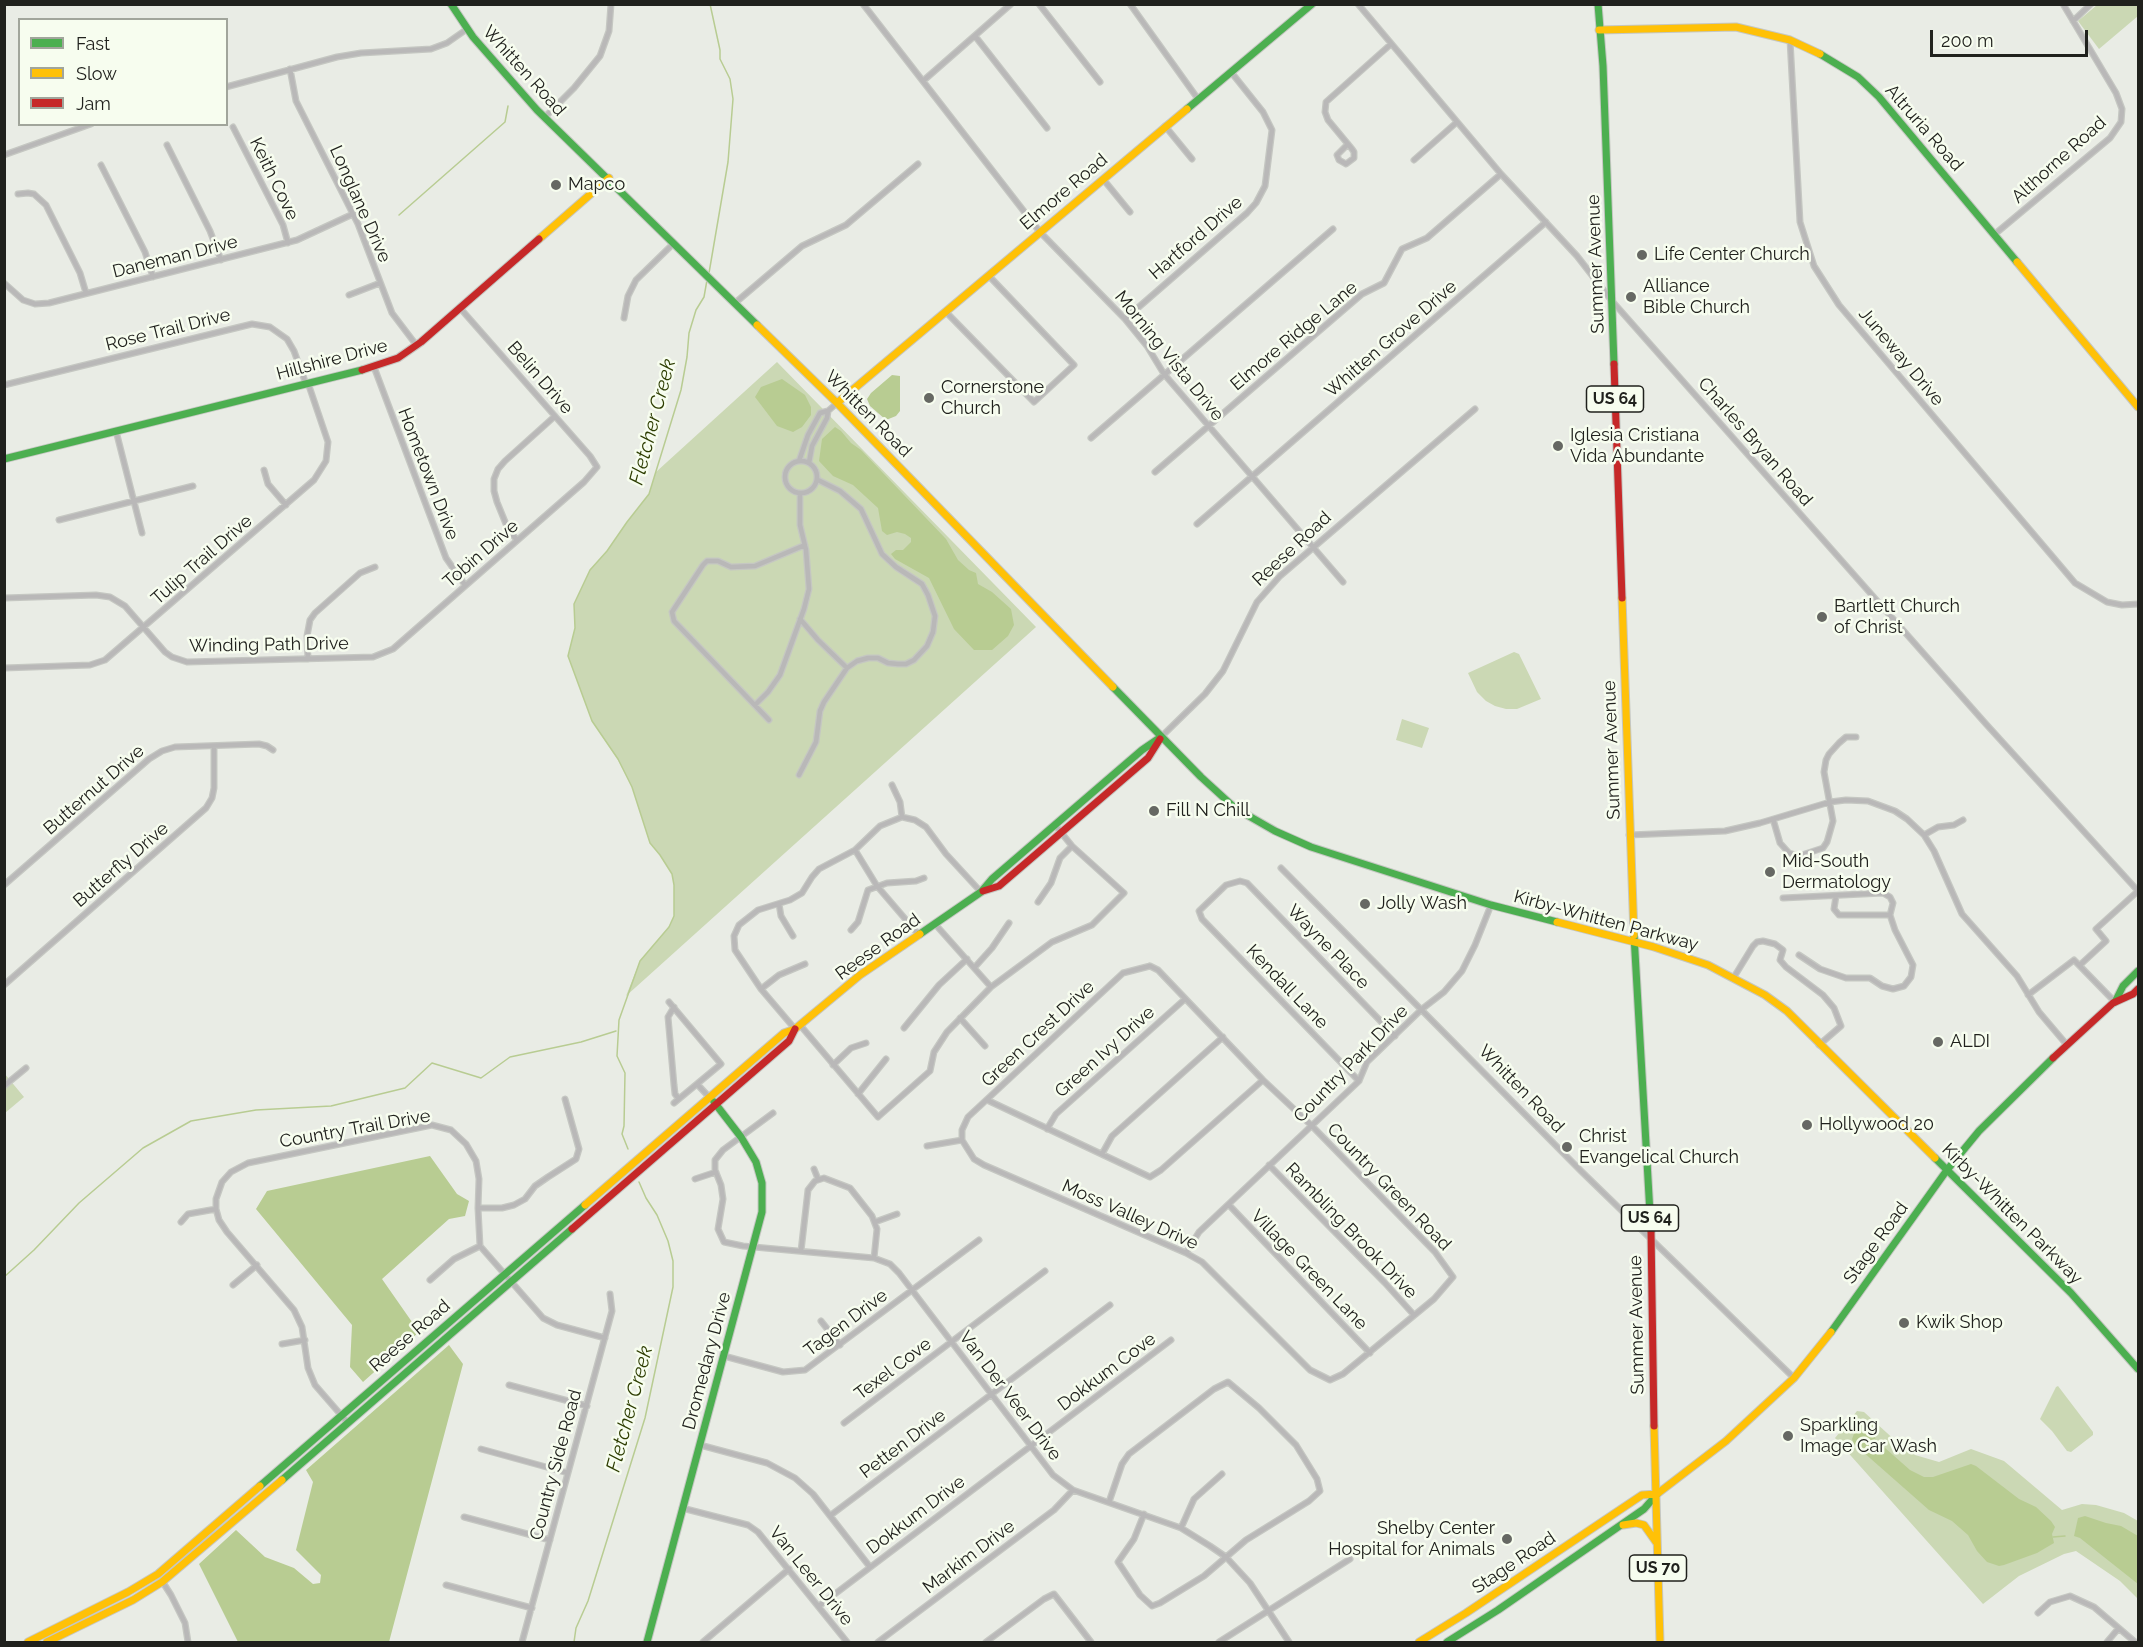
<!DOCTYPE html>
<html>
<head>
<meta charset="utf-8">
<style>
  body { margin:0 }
  #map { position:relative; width:2143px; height:1647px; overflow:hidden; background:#e9ece5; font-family:Raleway,sans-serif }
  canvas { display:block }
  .frame { position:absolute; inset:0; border:6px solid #20211d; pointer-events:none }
  .legend { position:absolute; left:18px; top:18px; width:210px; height:108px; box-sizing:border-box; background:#f7fdef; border:2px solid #a1a59b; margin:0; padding:8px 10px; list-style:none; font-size:18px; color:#20211d }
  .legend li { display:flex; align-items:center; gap:12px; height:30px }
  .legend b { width:30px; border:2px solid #a1a59b }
  .scale { position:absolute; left:1930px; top:30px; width:158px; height:27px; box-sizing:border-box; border:3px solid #20211d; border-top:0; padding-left:8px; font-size:18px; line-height:21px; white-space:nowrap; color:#20211d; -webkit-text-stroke:4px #f7fdef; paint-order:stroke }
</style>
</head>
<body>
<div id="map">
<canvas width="2143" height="1647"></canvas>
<div class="frame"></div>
<ul class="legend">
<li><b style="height:8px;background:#4caf50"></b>Fast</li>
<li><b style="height:8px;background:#ffc107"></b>Slow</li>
<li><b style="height:8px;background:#c62828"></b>Jam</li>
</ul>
<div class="scale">200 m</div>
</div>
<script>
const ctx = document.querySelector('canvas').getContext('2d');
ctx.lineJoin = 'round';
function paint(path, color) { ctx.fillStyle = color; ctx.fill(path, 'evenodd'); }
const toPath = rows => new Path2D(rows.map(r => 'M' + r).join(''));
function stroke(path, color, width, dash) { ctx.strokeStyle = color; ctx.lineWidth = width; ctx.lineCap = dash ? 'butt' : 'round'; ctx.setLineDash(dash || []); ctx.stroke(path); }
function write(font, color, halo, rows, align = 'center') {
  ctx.font = font + ' Raleway,sans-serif'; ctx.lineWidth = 5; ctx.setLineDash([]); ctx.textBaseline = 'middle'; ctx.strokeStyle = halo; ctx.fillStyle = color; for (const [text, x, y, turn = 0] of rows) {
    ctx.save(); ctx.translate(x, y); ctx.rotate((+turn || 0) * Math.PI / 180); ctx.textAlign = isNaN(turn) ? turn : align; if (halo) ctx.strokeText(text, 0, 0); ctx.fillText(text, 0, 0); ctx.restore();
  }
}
paint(toPath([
  [2097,5,2138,5,2138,16,2099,49,2078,21],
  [777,362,1036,627,626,996,640,961,669,927,674,916,674,885,672,874,660,855,650,843,632,787,618,760,592,721,568,656,575,628,574,604,590,570,607,551,627,522,649,494,656,472],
  [1514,652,1519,654,1541,699,1517,709,1506,709,1495,706,1486,701,1477,692,1468,673],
  [1402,719,1429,728,1422,748,1396,740],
  [4,1073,24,1097,5,1113,4,1113],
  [2058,1386,2093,1432,2093,1435,2071,1452,2067,1451,2052,1431,2040,1419,2056,1387],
  [1857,1411,1864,1412,1898,1443,1915,1455,1939,1462,1971,1449,2004,1461,2062,1510,2082,1504,2096,1505,2124,1513,2138,1521,2138,1599,2120,1581,2076,1551,2064,1554,2019,1576,1983,1604,1835,1438]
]), '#cbd8b4');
paint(toPath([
  [892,375,900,376,900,411,896,416,886,420,870,406,867,399,871,393],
  [782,379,805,395,811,407,811,415,802,427,793,432,777,426,755,397,761,387],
  [835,427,841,431,851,443,861,450,946,539,958,560,969,570,976,573,978,584,992,592,1011,609,1014,625,1008,636,992,650,974,650,954,629,929,578,895,559,891,554,896,550,903,550,911,542,911,538,905,534,897,532,887,535,882,531,878,508,853,485,833,476,819,461,822,439],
  [430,1156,457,1194,469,1201,465,1216,449,1219,382,1279,419,1332,363,1382,350,1367,352,1325,256,1209,267,1191],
  [449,1345,463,1364,389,1642,238,1642,199,1564,236,1530,265,1557,294,1568,313,1584,320,1583,321,1575,296,1550,313,1482,306,1470],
  [1864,1423,1871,1429,1876,1440,1910,1470,1924,1477,1933,1477,1971,1464,1976,1466,2019,1499,2036,1507,2051,1521,2055,1527,2052,1534,2054,1543,2037,1553,2004,1565,1999,1566,1987,1562,1977,1551,1968,1535,1952,1521,1929,1510,1854,1444,1852,1439,1857,1426],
  [2085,1516,2106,1523,2121,1526,2138,1536,2138,1584,2080,1538,2074,1536,2078,1518]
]), '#b8cc92');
stroke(toPath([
  [399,215,505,122,508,106],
  [709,273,728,162,733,99,730,79,720,59,720,50,710,4],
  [628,1149,622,1134,624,1126,625,1073,617,1056,619,1020,640,961,669,927,674,916,674,885,672,874,660,855,650,843,632,787,618,759,592,721,568,656,575,628,574,604,590,570,607,551,627,522,649,494,681,390,687,357,689,333,696,310,704,297,707,280],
  [4,1277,34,1250,79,1203,143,1148,191,1121,256,1110,331,1106,405,1088,432,1063,481,1078,510,1057,581,1042,616,1031],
  [2053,1537,2065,1536],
  [574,1642,576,1628,588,1601,645,1418,673,1287,673,1261,668,1241,657,1215,646,1198,639,1182]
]), '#b8cc92', 1.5);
const street = toPath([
  [863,4,1040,232,1125,319,1147,346,1164,374,1343,582],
  [1039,4,1100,82],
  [1130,4,1198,99],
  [1358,4,1501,174,1577,256,1612,301,1986,724,2138,891],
  [2073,21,2091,4],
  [975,36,1047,128],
  [1790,40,1800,222,1814,266,1839,305,2075,583,2107,602,2122,605,2138,604],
  [290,69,296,101,358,224,392,313,417,346],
  [923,81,1011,4],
  [226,87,337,57,361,53,431,49,447,43,467,29],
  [545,117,574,88,600,56,609,31,611,4],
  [1165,126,1192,159],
  [233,127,283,225,288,243],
  [1348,144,1337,155,1339,160,1346,164,1354,158,1354,152,1352,149,1328,120,1325,112,1326,102,1391,44],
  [167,145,210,231,221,260],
  [4,155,91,124],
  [1414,160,1457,122],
  [101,165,145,252,153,277],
  [1103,179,1130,212],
  [18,194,28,193,34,194,46,205,80,273,86,293],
  [1995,234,2110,138,2121,122,2122,109,2116,93,2063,4],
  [4,283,23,300,35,304,49,303,297,240,353,214],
  [349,295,380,283],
  [735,303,802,246,846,225,918,164],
  [946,312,1034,402,1074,365,989,276],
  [624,318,628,296,636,280,674,243],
  [1125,319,1247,213,1256,203,1265,186,1272,130,1263,112,1231,72],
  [374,367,446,558,465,585],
  [4,385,252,324,270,327,287,339,294,351,306,384],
  [116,431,142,533],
  [1091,438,1333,229],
  '785 477a16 16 0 1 1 32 0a16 16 0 1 1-32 0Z',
  [799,461,808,435,820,413,828,411,837,403],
  [809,463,812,446,827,418,828,411],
  [264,470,268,484,286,505],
  [1155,472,1362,294,1384,283,1402,249,1427,238,1501,174],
  [59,520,193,486],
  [1197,524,1546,222],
  [517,540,508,529,497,502,494,491,494,479,498,469,505,461,555,416],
  [4,598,96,595,110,597,125,606,165,652,172,657,187,662,373,657,393,649,584,482,597,467,590,456,460,308],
  [800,619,818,640,847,668],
  [308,659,307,636,310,620,315,613,360,573,375,567],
  [4,668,90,665,105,660,314,480,326,461,328,442,308,383],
  [755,705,768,692,780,675,804,609,809,589,806,550,800,525,800,494],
  [769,720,674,621,672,612,703,565,707,561,718,561,731,567,755,566,805,545],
  [1161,737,1205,694,1223,671,1257,602,1280,576,1475,409],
  [799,775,816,742,820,711,824,702,847,668,857,661,868,658,878,658,888,663,898,664,906,664,914,660,927,646,933,632,935,616,928,595,922,584,896,567,882,554,861,509,840,491,818,480],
  [892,785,900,802,902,817],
  [902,817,915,820,926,827,946,854,981,892],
  [1773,819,1780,843,1789,853,1799,856,1823,848,1827,842,1833,821,1824,772,1826,760,1829,754,1839,743,1846,737,1856,737],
  [1629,835,1725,831,1760,823,1830,802,1846,800,1868,801,1895,811,1907,819,1924,835,1934,851,1962,914,2017,976,2039,1012,2067,1045],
  [1924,835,1938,827,1954,825,1963,820],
  [855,850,877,886,919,935],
  [1281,868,1581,1171,1794,1378],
  [4,885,149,759,162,751,175,747,259,744,267,746,273,750],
  [1836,896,1834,909,1839,915,1890,915],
  [1783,898,1883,893,1890,897,1893,903,1890,915,1895,930,1913,965,1911,977,1904,986,1893,989,1882,986,1870,978,1846,978,1820,969,1799,955],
  [1038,902,1051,883,1060,858,1072,846],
  [779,904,781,916,793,936],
  [935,924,991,987],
  [851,930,858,922,868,890,887,883,916,881,924,878],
  [2080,965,2106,941,2096,929,2138,891],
  [1150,966,1158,970,1263,1080,1312,1126,1435,1252,1453,1277,1434,1299,1343,1374,1330,1380,1310,1370,1202,1262,1186,1253,984,1165,974,1159,962,1140,962,1130,968,1117,1123,973,1150,966],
  [974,968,992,948,1009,923],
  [1734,977,1753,946,1757,942,1763,941,1775,944,1783,950,1780,960,1786,967,1823,995,1834,1008,1841,1026,1819,1045],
  [4,985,206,808,212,798,214,788,214,746],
  [761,989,779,975,805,964],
  [2028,995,2074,960,2115,1002],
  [669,1002,721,1064,674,1103],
  [674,1007,668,1017,674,1085,675,1094,679,1099],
  [960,1018,985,1046],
  [800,1025,878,1117,930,1071,934,1052,947,1032,991,987,1052,942,1092,925,1124,893,1072,846,1055,825],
  [904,1028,939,985,967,959],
  [795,1029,761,989,735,950,734,936,739,925,758,910,790,900,802,893,812,877,819,869,855,850,880,826,902,817],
  [833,1065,851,1048,866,1043],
  [1359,1081,1202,919,1199,911,1226,885,1240,881,1247,883,1395,1036],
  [697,1084,710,1098],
  [4,1086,26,1068],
  [858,1094,886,1059],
  [987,1100,1150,1177,1161,1170,1263,1080],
  [773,1113,723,1150,715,1160,715,1170,721,1185,723,1199,718,1229,724,1242,743,1246,874,1258,890,1264,899,1273,1053,1475,1073,1490,1181,1528,1210,1546,1226,1557,1250,1583,1289,1642],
  [1047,1129,1056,1114,1185,999],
  [927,1146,962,1140],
  [1102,1154,1112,1136,1223,1037],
  [1269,1165,1385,1283,1414,1315],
  [814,1169,818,1179],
  [695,1179,716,1172],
  [1229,1205,1370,1353],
  [478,1208,502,1208,514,1205,525,1199,535,1186,548,1177,576,1159,579,1149,565,1099],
  [181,1222,188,1214,216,1209],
  [875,1222,897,1214],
  [801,1251,808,1190,815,1181,824,1178,850,1188,872,1216,877,1229,874,1258],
  [1186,1253,1199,1232,1359,1081,1367,1062,1422,1009,1444,992,1462,971,1475,945,1491,905],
  [430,1280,454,1259,480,1246],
  [233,1285,257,1265],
  [821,1321,840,1345],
  [282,1344,305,1340],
  [724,1356,783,1372,805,1370,979,1240],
  [509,1385,587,1406],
  [348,1423,315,1385,308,1368,302,1327,294,1310,227,1232,219,1220,216,1209,216,1199,222,1182,231,1172,248,1163,432,1125,451,1130,466,1144,476,1161,479,1179,478,1208,480,1246,543,1318,557,1325,605,1338],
  [844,1423,1045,1271],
  [700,1445,767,1463,795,1478,813,1494,870,1567],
  [481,1449,568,1473],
  [1109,1502,1122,1464,1129,1454,1214,1389,1228,1382,1259,1408,1296,1445,1317,1479,1320,1491,1309,1501,1246,1540,1204,1576,1160,1603,1152,1606,1140,1595,1118,1562,1134,1539,1144,1514],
  [682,1508,748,1525,758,1532,847,1642],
  [831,1515,1110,1305],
  [464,1517,550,1540],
  [1181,1528,1194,1499,1222,1474],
  [162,1581,171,1595,185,1623,188,1642],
  [446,1585,532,1608],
  [819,1606,1171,1340],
  [2038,1613,2050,1602,2070,1596,2094,1607,2135,1642],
  [522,1642,612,1311,610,1294],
  [703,1642,789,1569],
  [878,1642,1054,1510,1073,1490],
  [986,1642,1044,1599,1054,1594,1091,1642],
  [1219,1642,1350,1559],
  [2107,1642,2118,1629]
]);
const fast = toPath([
  [451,4,473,37,537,110,757,325],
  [1598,4,1603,66,1614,364],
  [1820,54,1858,77,1879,97,2017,262],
  [1187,109,1312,4],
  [4,459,362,370],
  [1113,687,1201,777,1235,808,1275,831,1311,847,1491,905,1557,922],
  [920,934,981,892,992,879,1142,750,1161,737],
  [1634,935,1651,1231],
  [2115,1002,2123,986,2138,971],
  [1935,1158,2071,1293,2138,1369],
  [1831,1332,1947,1170,1979,1131,2053,1058],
  [282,1480,572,1229],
  [260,1486,585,1205],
  [647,1642,762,1212,762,1183,756,1162,741,1137,714,1102],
  [1447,1642,1498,1610,1644,1509,1657,1494]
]);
const slow = toPath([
  [1599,30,1736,27,1790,40,1820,54],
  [539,239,609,178],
  [2017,262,2138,407],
  [757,325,837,403,1113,687],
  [837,403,1187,109],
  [1622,598,1634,935],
  [1557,922,1654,947,1708,965,1765,995,1787,1011,1935,1158],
  [585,1205,784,1033,795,1029,860,975,920,934],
  [1654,1426,1660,1642],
  [1657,1494,1726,1441,1794,1378,1831,1332],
  [1623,1525,1636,1523,1644,1525,1656,1542],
  [28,1642,128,1592,158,1574,260,1486],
  [47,1642,133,1600,162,1582,282,1480],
  [1419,1642,1466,1613,1642,1495,1657,1494]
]);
const jam = toPath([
  [1614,364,1622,598],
  [362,370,398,358,421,342,539,239],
  [983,891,999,886,1148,758,1160,739],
  [2053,1058,2113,1003,2133,994,2138,989],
  [572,1229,789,1041,795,1029],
  [1651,1231,1654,1426]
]);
stroke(street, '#c5c7c2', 7);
stroke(fast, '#c5c7c2', 9);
stroke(slow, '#c5c7c2', 9);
stroke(jam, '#c5c7c2', 9);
stroke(street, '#b9b8b8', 4.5);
stroke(fast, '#4caf50', 7);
stroke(slow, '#ffc107', 7);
stroke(jam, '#c62828', 7);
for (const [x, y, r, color] of [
  [556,185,6,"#666863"],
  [1642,255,6,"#666863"],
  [1631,297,6,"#666863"],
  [929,398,6,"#666863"],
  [1558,446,6,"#666863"],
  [1822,617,6,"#666863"],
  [1154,811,6,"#666863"],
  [1770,872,6,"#666863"],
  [1365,904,6,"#666863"],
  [1938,1042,6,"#666863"],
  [1807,1125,6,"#666863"],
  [1567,1147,6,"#666863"],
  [1904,1323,6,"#666863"],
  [1788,1436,6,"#666863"],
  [1507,1539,6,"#666863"]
]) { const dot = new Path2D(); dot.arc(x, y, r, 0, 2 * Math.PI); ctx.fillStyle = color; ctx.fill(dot); stroke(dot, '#f7fdef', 2); }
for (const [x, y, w] of [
  [1615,399,57],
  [1650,1218,57],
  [1658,1568,57]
]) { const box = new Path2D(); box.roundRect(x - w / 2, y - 13, w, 26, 4.5); ctx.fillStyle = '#f7fdef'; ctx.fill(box); stroke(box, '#20211d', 1.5); }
write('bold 16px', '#20211d', null, [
  ["US 64",1615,399],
  ["US 64",1650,1218],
  ["US 70",1658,1568]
]);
write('18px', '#20211d', '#f7fdef', [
  ["Whitten Road",524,71,48],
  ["Altruria Road",1924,128,49],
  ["Althorne Road",2059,160,-42],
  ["Keith Cove",274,179,64],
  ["Elmore Road",1064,192,-40],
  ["Longlane Drive",360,204,66],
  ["Hartford Drive",1196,238,-41],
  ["Daneman Drive",175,257,-14],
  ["Summer Avenue",1596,264,-92],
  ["Rose Trail Drive",168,330,-14],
  ["Elmore Ridge Lane",1294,336,-40],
  ["Whitten Grove Drive",1391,339,-41],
  ["Morning Vista Drive",1169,356,51],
  ["Juneway Drive",1901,357,50],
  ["Hillshire Drive",332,360,-15],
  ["Belin Drive",540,378,49],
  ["Whitten Road",868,414,45],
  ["Charles Bryan Road",1755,442,49],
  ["Hometown Drive",428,474,69],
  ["Reese Road",1292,549,-43],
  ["Tobin Drive",481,554,-41],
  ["Tulip Trail Drive",202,560,-41],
  ["Winding Path Drive",269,645,-1],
  ["Summer Avenue",1612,750,-92],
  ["Butternut Drive",94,790,-41],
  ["Butterfly Drive",121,865,-41],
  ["Kirby-Whitten Parkway",1606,921,15],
  ["Reese Road",878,947,-36],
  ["Wayne Place",1328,947,46],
  ["Kendall Lane",1287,987,46],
  ["Green Crest Drive",1038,1034,-43],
  ["Green Ivy Drive",1105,1052,-42],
  ["Country Park Drive",1351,1064,-46],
  ["Whitten Road",1521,1089,46],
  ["Country Trail Drive",355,1129,-10],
  ["Country Green Road",1389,1187,46],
  ["Kirby-Whitten Parkway",2012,1214,45],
  ["Moss Valley Drive",1130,1215,24],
  ["Rambling Brook Drive",1351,1231,46],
  ["Stage Road",1876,1243,-54],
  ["Village Green Lane",1309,1270,46],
  ["Tagen Drive",846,1323,-37],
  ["Summer Avenue",1637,1325,-91],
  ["Reese Road",410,1336,-41],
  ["Dromedary Drive",707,1361,-75],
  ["Texel Cove",893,1369,-37],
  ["Dokkum Cove",1107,1372,-37],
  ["Van Der Veer Drive",1010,1396,53],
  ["Petten Drive",903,1444,-37],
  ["Country Side Road",556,1465,-75],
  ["Dokkum Drive",916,1515,-37],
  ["Markim Drive",969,1557,-37],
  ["Stage Road",1514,1563,-34],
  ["Van Leer Drive",811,1576,51]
]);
write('18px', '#20211d', '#f7fdef', [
  ["Mapco",568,185],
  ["Life Center Church",1654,255],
  ["Alliance",1643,287],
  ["Bible Church",1643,308],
  ["Cornerstone",941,388],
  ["Church",941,409],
  ["Iglesia Cristiana",1570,436],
  ["Vida Abundante",1570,457],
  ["Bartlett Church",1834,607],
  ["of Christ",1834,628],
  ["Fill N Chill",1166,811],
  ["Mid-South",1782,862],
  ["Dermatology",1782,883],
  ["Jolly Wash",1377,904],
  ["ALDI",1950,1042],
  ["Hollywood 20",1819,1125],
  ["Christ",1579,1137],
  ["Evangelical Church",1579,1158],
  ["Kwik Shop",1916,1323],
  ["Sparkling",1800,1426],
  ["Image Car Wash",1800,1447],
  ["Shelby Center",1495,1529,"right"],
  ["Hospital for Animals",1495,1550,"right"]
], 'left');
write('italic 20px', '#2c3c00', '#f7fdef', [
  ["Fletcher Creek",653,422,-75],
  ["Fletcher Creek",630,1409,-75]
]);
</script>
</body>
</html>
